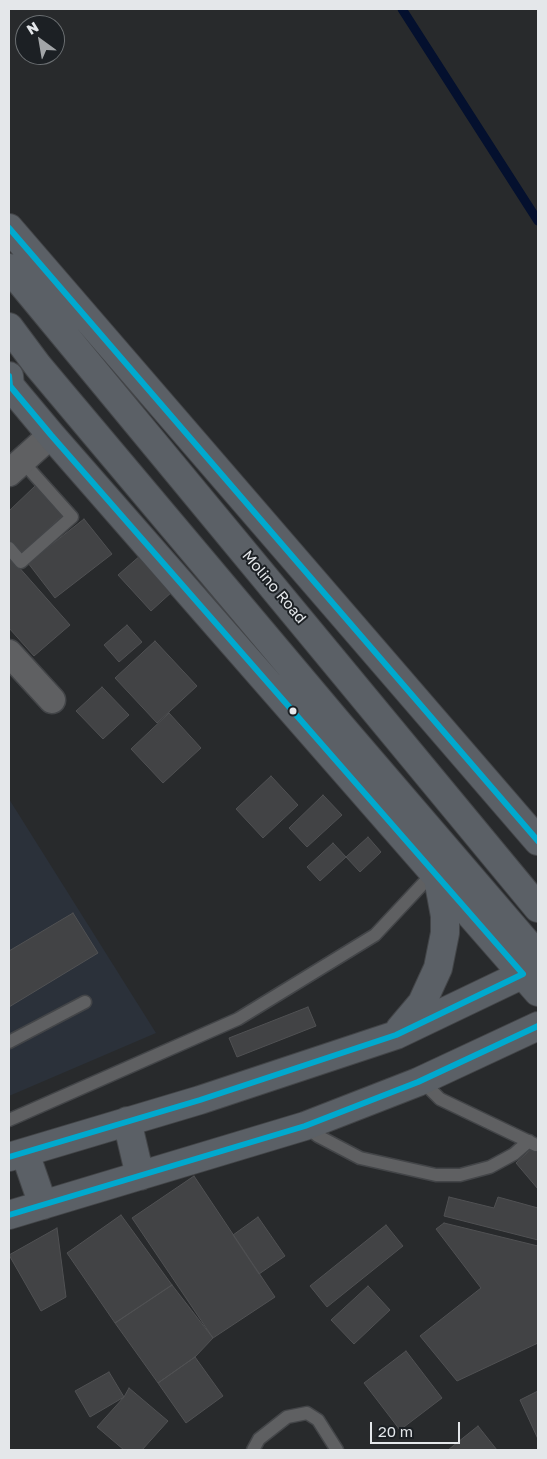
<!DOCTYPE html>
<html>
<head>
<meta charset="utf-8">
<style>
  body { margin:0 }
  #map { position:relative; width:547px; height:1459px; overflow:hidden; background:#282a2c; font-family:"Golos Text",sans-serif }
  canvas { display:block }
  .frame { position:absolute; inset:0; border:10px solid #e4e7ea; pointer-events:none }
  .north { position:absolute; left:15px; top:15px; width:50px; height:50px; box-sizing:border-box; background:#1c2024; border:1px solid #6c7073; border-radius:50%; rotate:328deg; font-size:14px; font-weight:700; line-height:20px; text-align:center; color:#e4e7ea }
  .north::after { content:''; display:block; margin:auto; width:18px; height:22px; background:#a2a5a8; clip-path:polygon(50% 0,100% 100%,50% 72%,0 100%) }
  .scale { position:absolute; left:370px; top:1422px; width:90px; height:22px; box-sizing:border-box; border:2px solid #e4e7ea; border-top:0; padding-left:6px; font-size:15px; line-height:18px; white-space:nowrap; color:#e4e7ea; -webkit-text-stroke:4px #1c2024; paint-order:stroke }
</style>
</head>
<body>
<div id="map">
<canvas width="547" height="1459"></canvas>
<div class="frame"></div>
<div class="north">N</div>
<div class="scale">20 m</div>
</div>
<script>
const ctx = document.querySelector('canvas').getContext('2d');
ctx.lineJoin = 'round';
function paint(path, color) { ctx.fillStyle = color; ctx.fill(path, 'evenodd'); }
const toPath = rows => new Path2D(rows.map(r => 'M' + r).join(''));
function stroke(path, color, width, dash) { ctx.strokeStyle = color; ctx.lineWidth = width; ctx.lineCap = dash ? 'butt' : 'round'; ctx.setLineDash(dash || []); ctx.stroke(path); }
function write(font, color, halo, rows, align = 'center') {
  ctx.font = font + ' "Golos Text",sans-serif'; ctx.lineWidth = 4; ctx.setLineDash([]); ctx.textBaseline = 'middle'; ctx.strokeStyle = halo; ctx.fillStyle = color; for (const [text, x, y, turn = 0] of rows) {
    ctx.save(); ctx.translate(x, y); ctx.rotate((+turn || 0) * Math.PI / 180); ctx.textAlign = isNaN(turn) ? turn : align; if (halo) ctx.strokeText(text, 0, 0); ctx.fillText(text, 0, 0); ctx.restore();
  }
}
paint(toPath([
  [9,799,156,1033,9,1096]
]), '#2b313a');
stroke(toPath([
  [402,9,538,221]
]), '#04102e', 9);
const building = toPath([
  [35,486,63,515,21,554,9,542,9,511,35,486],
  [84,519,112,554,55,598,28,563,84,519],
  [141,555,173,591,151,611,118,575,141,555],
  [9,556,70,625,34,656,9,628,9,556],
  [127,625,142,642,119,662,104,645,127,625],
  [155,641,197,686,157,723,115,678,155,641],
  [102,687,129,715,103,739,76,711,102,687],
  [169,713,201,748,163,783,131,749,169,713],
  [271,776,298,805,263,838,236,809,271,776],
  [323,795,342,815,307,847,289,828,323,795],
  [368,837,381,852,360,872,346,857,368,837],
  [333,843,346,857,320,881,307,867,333,843],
  [73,913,98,953,9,1007,9,951,73,913],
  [308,1007,316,1026,237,1057,229,1038,308,1007],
  [538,1143,538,1189,516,1163,538,1143],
  [194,1176,275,1297,213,1338,132,1218,194,1176],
  [449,1197,494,1208,498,1197,538,1208,538,1240,444,1216,449,1197],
  [121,1215,172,1285,115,1323,67,1253,121,1215],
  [258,1217,285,1256,259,1274,233,1235,258,1217],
  [444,1223,538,1246,538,1343,457,1381,420,1336,481,1288,436,1229,444,1223],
  [386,1225,403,1246,327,1307,310,1286,386,1225],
  [57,1228,66,1297,41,1311,9,1255,57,1228],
  [172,1285,213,1338,195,1357,158,1383,115,1323,172,1285],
  [368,1286,390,1310,354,1344,331,1320,368,1286],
  [406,1351,442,1398,400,1430,364,1383,406,1351],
  [195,1357,223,1396,186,1423,158,1383,195,1357],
  [109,1372,124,1397,90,1417,75,1391,109,1372],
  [129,1388,168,1421,142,1450,124,1450,97,1427,124,1397,129,1388],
  [538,1391,538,1439,520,1400,538,1391],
  [478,1426,497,1450,448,1450,478,1426]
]);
paint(building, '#424345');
stroke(building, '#505153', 1);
const service = toPath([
  [9,548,21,562,72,517,22,461],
  [9,1042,85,1002],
  [421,1080,440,1099,536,1145],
  [9,1120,238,1019,375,935,433,873],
  [305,1126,318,1136,360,1158,436,1175,460,1175,490,1167,514,1154,529,1141],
  [253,1450,259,1439,287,1417,307,1413,318,1420,337,1450]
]);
const minor = toPath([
  [9,473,51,435],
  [9,653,52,700]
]);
const primary = toPath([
  [9,228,538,841],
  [9,268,538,908],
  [9,327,38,366,339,724,538,956],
  [9,376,10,386,51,435,538,992],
  [400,1029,422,1003,438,968,445,933,445,916,438,878],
  [127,1121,140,1176],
  [25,1153,43,1205],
  [9,1157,200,1100,396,1035,538,967],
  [9,1215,305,1126,418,1082,538,1026]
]);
stroke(service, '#434548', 15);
stroke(minor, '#434548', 29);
stroke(primary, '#434548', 30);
stroke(service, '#5f6062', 12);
stroke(minor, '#5f6062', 26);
stroke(primary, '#5b6066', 28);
stroke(toPath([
  [9,228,538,841],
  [9,376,10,386,51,435,523,974,396,1035,200,1100,9,1157],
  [9,1215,305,1126,418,1082,538,1026]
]), '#00a9ce', 6);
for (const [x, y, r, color] of [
  [293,711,4.5,"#e4e7ea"]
]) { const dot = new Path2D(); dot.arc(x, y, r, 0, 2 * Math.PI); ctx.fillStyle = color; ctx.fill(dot); stroke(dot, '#1c2024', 2); }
write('15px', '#e4e7ea', '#1c2024', [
  ["Molino Road",274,587,50]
]);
</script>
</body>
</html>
